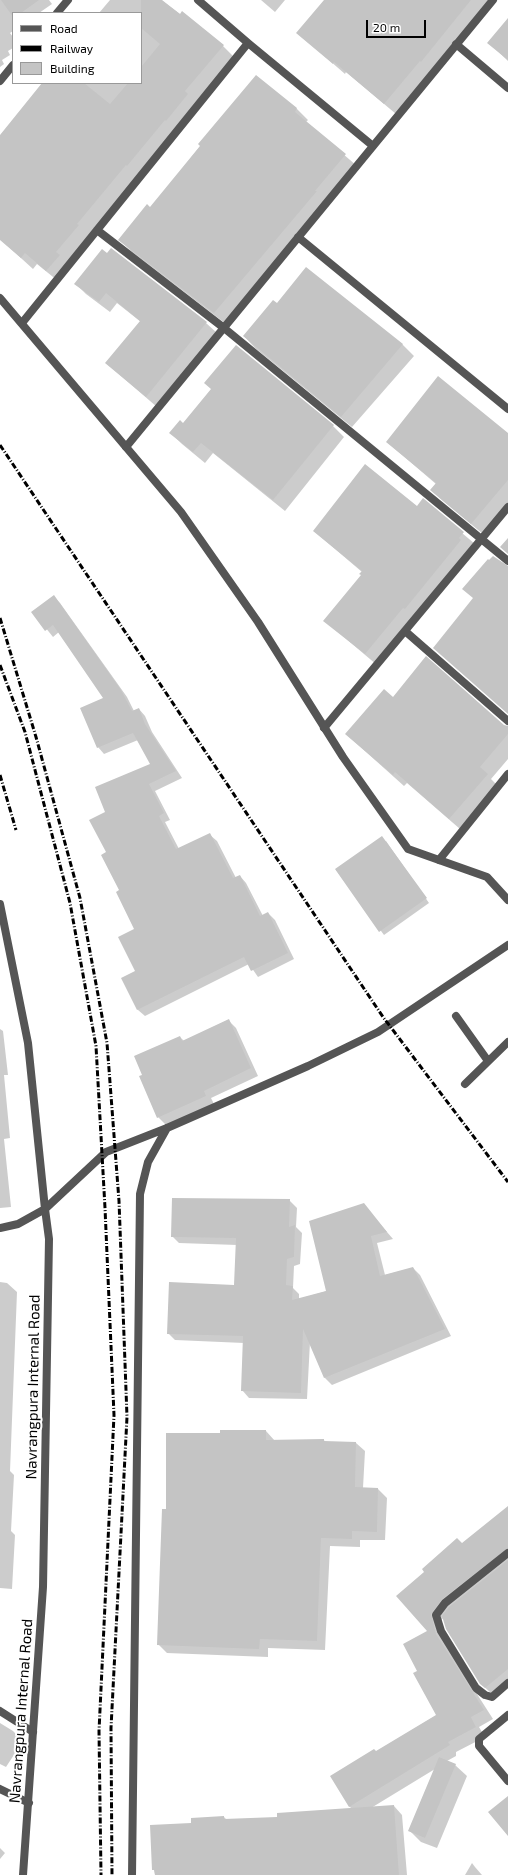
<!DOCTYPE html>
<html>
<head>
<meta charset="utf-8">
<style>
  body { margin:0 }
  #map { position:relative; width:508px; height:1875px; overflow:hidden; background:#fff; font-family:"Exo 2",sans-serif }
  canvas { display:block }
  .legend { position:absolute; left:12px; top:12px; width:130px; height:72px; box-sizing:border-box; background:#fff; border:1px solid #999; margin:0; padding:5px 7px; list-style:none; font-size:12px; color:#000 }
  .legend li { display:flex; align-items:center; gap:8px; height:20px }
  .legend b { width:20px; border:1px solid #999 }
  .scale { position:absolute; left:366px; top:20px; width:60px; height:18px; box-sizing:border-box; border:2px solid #000; border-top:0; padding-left:5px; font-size:12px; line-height:14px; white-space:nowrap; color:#000; -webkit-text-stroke:3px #fff; paint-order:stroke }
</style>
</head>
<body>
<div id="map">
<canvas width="508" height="1875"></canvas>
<ul class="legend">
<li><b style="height:5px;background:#555"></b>Road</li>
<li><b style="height:5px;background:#000"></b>Railway</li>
<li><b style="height:11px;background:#c4c4c4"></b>Building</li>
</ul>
<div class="scale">20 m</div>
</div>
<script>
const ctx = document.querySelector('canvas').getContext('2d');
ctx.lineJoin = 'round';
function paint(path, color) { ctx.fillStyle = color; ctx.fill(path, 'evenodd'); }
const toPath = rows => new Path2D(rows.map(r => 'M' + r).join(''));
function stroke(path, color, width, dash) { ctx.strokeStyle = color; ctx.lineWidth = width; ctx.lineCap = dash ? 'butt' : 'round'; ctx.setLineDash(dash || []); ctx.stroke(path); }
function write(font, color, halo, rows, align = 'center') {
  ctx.font = font + ' "Exo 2",sans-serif'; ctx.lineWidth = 4; ctx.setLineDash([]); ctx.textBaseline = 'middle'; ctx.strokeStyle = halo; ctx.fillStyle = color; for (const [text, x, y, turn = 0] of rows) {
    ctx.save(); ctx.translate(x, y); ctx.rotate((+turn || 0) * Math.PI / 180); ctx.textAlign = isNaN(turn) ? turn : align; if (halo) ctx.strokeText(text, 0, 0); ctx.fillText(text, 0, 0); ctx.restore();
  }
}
paint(toPath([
  [0,0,49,0,52,4,39,13,13,13,13,31,10,33,13,37,13,48,8,51,10,55,2,60,4,64,0,67],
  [110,0,161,0,223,46,234,57,58,281,37,264,33,269,0,239,0,141,43,83,141,83,141,13,99,13],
  [261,0,285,0,275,12],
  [325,0,492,0,396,114,346,72,345,74,298,33],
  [508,19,508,61,489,43],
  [256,76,297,109,308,120,306,122,357,166,226,324,131,251,120,240,151,208],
  [108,254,206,323,217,333,157,407,106,363,141,322,117,303,110,312,86,294,76,284],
  [277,304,402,344,414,356,352,427,255,348,244,336],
  [184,425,333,426,344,437,285,511,213,453,205,463,182,444,171,433],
  [508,434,508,505,483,534,443,501,431,490,436,484,387,442],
  [423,500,475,544,377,665,325,621,362,575,362,572,314,531,417,507],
  [54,597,60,603,127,697,134,711,139,709,145,716,152,732,182,778,155,791,170,820,165,822,179,849,210,835,217,841,236,878,240,876,246,883,263,916,268,913,275,920,294,959,258,977,249,964,145,1016,138,1010,123,978,137,971,135,929,107,853,106,813,152,765,138,740,104,754,98,747,104,698,59,632,53,637,33,612],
  [393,698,508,727,508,759,491,779,498,786,460,829,407,783,404,786,346,734],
  [386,841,429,903,384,935,336,870],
  [228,1020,236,1028,258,1076,211,1098,214,1104,166,1125,158,1117,143,1075,180,1037,184,1041],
  [0,1029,3,1031,8,1075,4,1075,10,1138,4,1139,11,1207,0,1208],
  [289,1200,297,1208,296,1227,302,1233,300,1264,294,1266,293,1288,299,1294,299,1299,327,1291,363,1204,393,1239,377,1243,385,1275,413,1268,420,1275,451,1336,332,1385,325,1378,310,1342,307,1399,249,1398,242,1390,244,1343,175,1340,168,1333,235,1286,237,1245,179,1243,172,1236],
  [0,1282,7,1283,17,1292,10,1471,14,1475,11,1531,15,1535,12,1589,0,1588],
  [266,1431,275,1441,324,1440,325,1442,356,1443,365,1451,363,1488,378,1489,387,1498,385,1540,360,1540,360,1547,330,1546,325,1650,268,1648,268,1657,167,1653,158,1644,167,1510,221,1434],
  [508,1508,508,1686,491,1693,481,1684,444,1617,439,1623,445,1644,493,1719,479,1727,485,1737,456,1752,456,1756,447,1761,455,1765,467,1776,437,1848,421,1842,409,1830,435,1769,371,1808,394,1806,402,1815,407,1875,155,1875,151,1826,192,1824,224,1817,227,1820,278,1818,352,1809,349,1806,376,1752,437,1715,419,1671,428,1631,397,1596],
  [0,1723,13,1731,23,1741,6,1767,0,1764],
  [0,1848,5,1853,0,1859],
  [472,1863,475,1867,482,1875,465,1875]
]), '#0003');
paint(toPath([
  [1,0,39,0,21,13,13,13,13,17],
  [141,0,162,0,180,14,182,11,224,45,185,91,188,94,166,121,165,120,127,166,126,165,77,224,79,225,56,252,60,255,46,271,25,253,21,258,0,240,0,135,42,83,84,83,110,104,128,83,141,83,141,67,160,44,141,28],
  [324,0,471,0,421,62,420,61,384,104,334,62,333,64,296,33],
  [508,18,508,60,487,43],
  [256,75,297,108,295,112,346,154,315,191,317,191,214,313,118,240,147,204,150,207,200,146,198,144],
  [111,248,207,322,146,397,105,363,140,321,106,293,99,302,74,284,102,249,107,253],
  [306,267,403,344,341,417,243,336,273,300,277,303],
  [236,345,334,425,273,500,201,443,193,452,169,433,180,420,183,423,211,389,204,383],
  [438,376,508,433,508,480,471,524,430,490,436,483,386,442],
  [365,464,417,506,423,498,464,532,459,538,461,540,405,609,403,608,365,654,323,621,361,575,359,574,362,571,313,531],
  [508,538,508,554,500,547],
  [493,556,508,566,508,714,433,648,473,598,462,589,488,559,489,560],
  [54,595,121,690,132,711,139,708,145,724,176,771,149,784,164,813,159,816,176,849,210,833,233,878,240,875,260,916,268,912,288,953,251,971,244,957,137,1010,121,978,135,971,118,937,134,929,116,892,119,890,101,855,106,852,89,820,105,812,95,787,150,764,133,733,97,748,80,708,103,698,53,625,45,631,31,612],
  [426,656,504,725,508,726,508,734,480,767,488,774,449,819,395,772,393,775,345,734,384,689,393,697],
  [382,836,427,898,379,932,335,869],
  [229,1019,251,1068,204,1091,206,1096,157,1118,139,1076,142,1075,134,1056,180,1036,182,1041],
  [172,1198,290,1199,289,1227,295,1225,294,1257,287,1259,286,1285,293,1286,292,1300,326,1291,309,1221,364,1203,387,1232,371,1236,380,1276,413,1267,445,1329,324,1378,303,1329,301,1393,241,1391,243,1336,167,1334,169,1282,234,1285,236,1238,171,1237],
  [220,1430,266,1430,266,1440,324,1439,324,1441,356,1442,355,1487,378,1488,377,1532,352,1531,352,1539,321,1538,317,1641,260,1639,259,1649,157,1645,162,1509,166,1509,166,1433,220,1433],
  [508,1506,508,1548,442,1599,431,1614,436,1634,484,1710,471,1717,476,1727,448,1742,450,1745,349,1807,330,1776,374,1749,376,1751,436,1715,413,1673,417,1671,403,1644,427,1631,396,1596,424,1572,422,1569,457,1538,462,1543],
  [508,1560,508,1669,485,1688,480,1684,446,1629,442,1616,449,1607],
  [439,1757,456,1764,425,1838,408,1831],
  [508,1796,508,1836,488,1812],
  [394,1805,399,1875,155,1875,154,1870,152,1870,150,1825,191,1823,191,1818,224,1816,224,1819,277,1817,277,1813]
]), '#c4c4c4');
stroke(toPath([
  [57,13,68,0],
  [248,43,373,146],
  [456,44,508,88],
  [0,81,13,65],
  [97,230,224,328,508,561],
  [298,237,508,409],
  [22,323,248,43,198,0],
  [126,447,493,0],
  [405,631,508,721],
  [324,728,508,507],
  [439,860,508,774],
  [456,1016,488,1061],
  [465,1084,508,1042],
  [508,1553,445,1603,436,1615,441,1631,476,1688,485,1695,492,1697,508,1683],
  [0,1711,33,1732],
  [508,1715,479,1739,479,1746,508,1781],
  [0,1789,29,1803]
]), '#555', 8);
stroke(toPath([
  [0,298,181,512,258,622,343,757,408,849,487,877,508,900],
  [0,904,28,1043,45,1209,49,1239,43,1587,23,1875],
  [0,1228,18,1224,45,1209,106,1152,167,1128,308,1066,378,1032,508,945],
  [132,1875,140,1194,148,1162,167,1128]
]), '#555', 8);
stroke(toPath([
  [0,445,383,1017,508,1182],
  [0,618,36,737,80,898,107,1043,119,1201,127,1417,111,1728,112,1875],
  [0,665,25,732,70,903,96,1046,105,1208,114,1415,99,1731,101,1875],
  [0,775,16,830]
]), '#000', 3, [6, 2, 1, 2]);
write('15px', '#000', '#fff', [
  ["Navrangpura Internal Road",33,1387,-89],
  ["Navrangpura Internal Road",21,1711,-86]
]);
</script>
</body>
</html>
